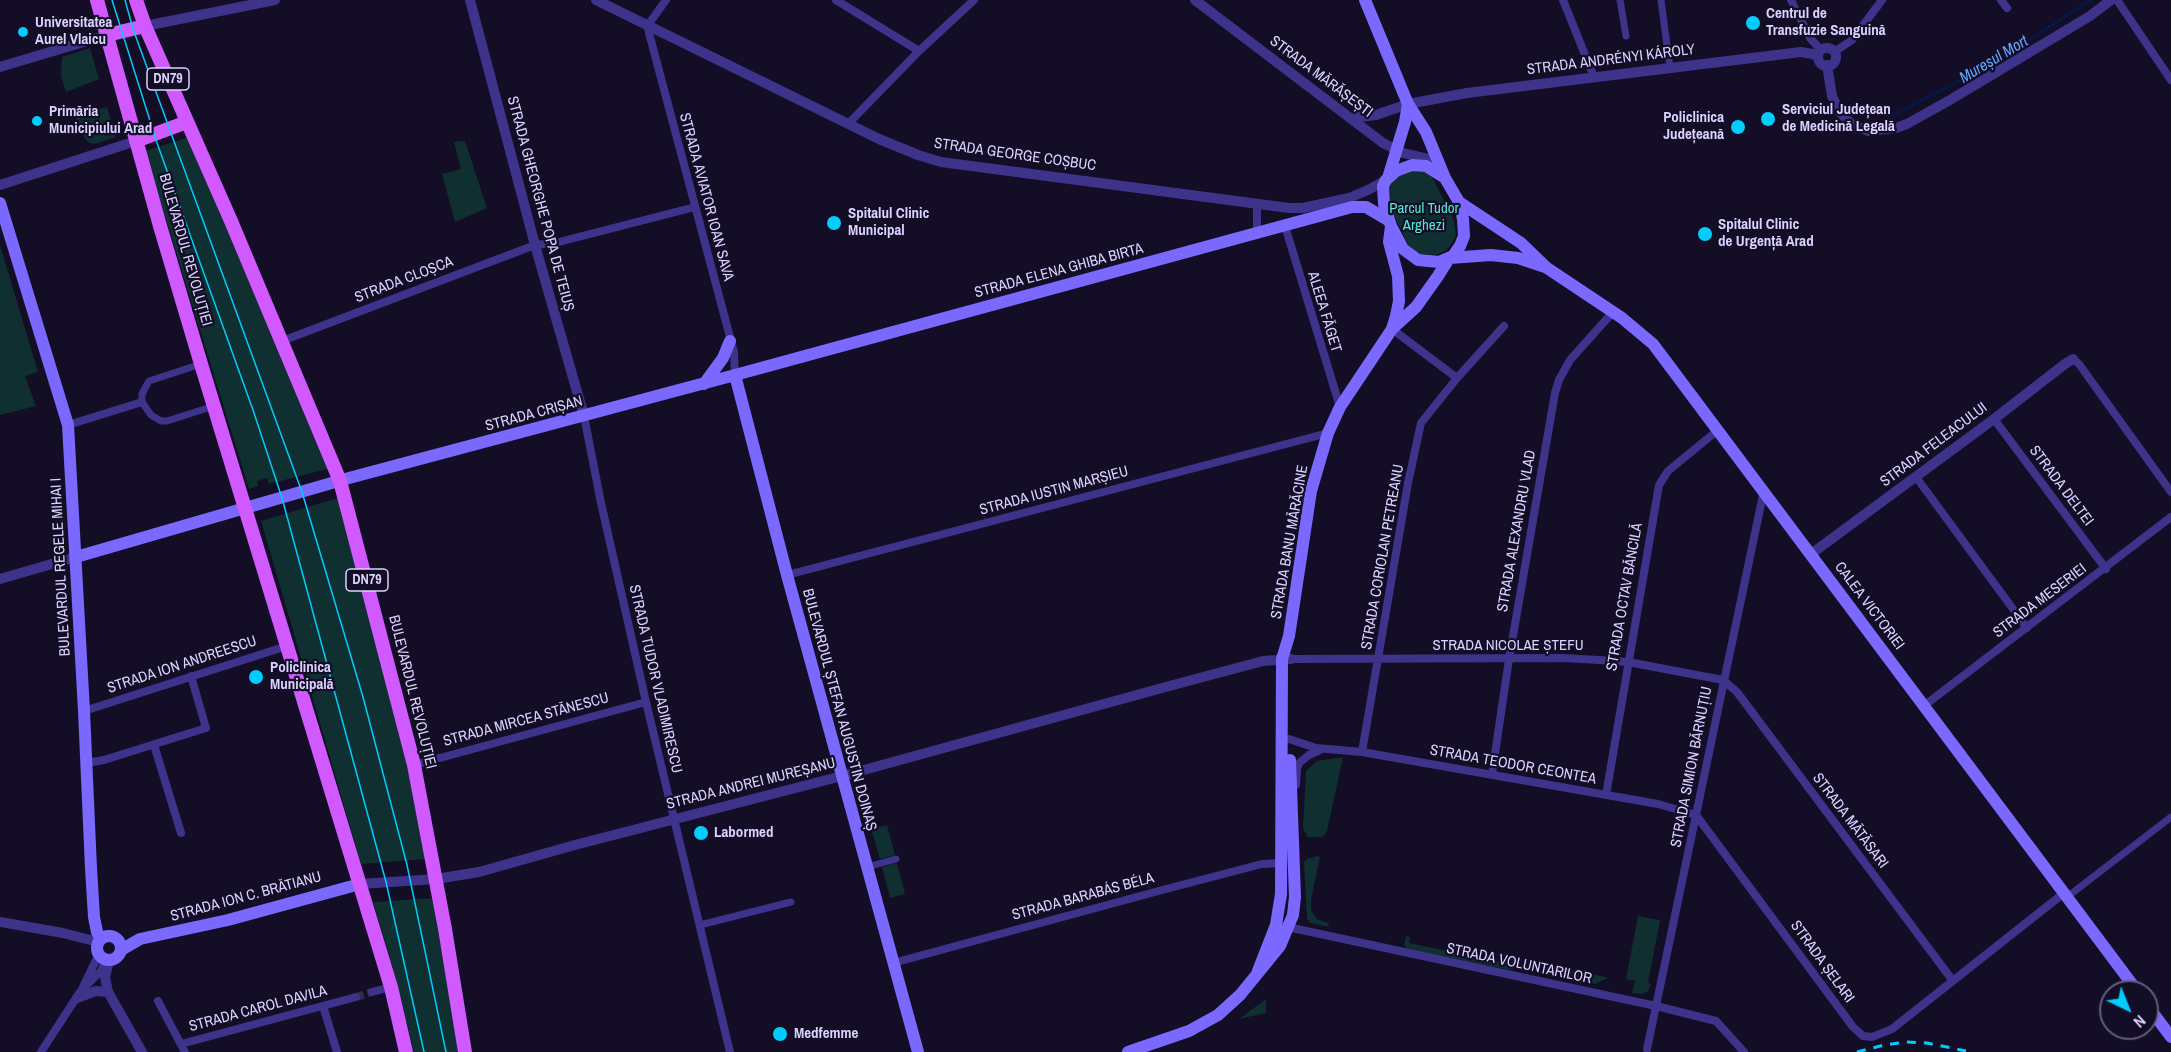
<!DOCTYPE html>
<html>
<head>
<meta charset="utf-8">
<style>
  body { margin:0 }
  #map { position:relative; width:2171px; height:1052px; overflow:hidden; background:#130d26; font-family:"Archivo Narrow",sans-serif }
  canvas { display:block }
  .north { position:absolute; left:2099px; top:980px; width:60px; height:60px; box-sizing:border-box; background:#130d26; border:2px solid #635c7d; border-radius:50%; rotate:137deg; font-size:16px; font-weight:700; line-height:24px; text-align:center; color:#dbd2ff }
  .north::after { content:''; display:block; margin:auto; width:21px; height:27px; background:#00ccfd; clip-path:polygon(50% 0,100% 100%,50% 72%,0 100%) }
</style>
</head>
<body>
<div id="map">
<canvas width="2171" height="1052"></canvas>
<div class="north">N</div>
</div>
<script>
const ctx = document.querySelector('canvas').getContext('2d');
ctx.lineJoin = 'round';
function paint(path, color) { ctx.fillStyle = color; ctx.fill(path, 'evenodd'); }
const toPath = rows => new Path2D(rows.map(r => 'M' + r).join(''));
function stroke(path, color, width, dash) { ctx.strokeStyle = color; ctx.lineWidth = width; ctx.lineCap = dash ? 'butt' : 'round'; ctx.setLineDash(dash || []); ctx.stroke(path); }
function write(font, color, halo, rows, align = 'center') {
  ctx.font = font + ' "Archivo Narrow",sans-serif'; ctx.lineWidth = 4.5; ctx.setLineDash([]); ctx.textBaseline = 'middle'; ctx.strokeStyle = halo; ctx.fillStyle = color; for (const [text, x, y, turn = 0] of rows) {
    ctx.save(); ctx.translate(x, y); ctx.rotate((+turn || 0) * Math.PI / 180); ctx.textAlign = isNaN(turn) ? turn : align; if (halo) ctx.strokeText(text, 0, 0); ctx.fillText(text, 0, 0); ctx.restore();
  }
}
paint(toPath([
  [90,48,99,79,66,92,61,76,62,57],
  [107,107,116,137,95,144,89,143,84,137,74,115],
  [189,137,327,469,269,484,267,478,257,481,258,486,249,489,145,151],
  [465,141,487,208,455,222,442,174,461,169,454,142],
  [1415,170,1426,172,1432,177,1454,220,1456,235,1454,240,1447,250,1436,255,1417,254,1410,249,1391,209,1389,189,1390,185,1398,176],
  [0,245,38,372,25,376,36,406,0,415],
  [338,498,408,760,427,859,361,864,261,521],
  [1343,757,1327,831,1323,837,1308,837,1303,829,1306,771,1317,761],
  [887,825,895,855,880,859,871,829],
  [1317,856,1320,857,1311,900,1311,910,1317,919,1328,923,1329,927,1310,923,1307,919,1304,862,1307,859],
  [897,863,905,894,890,898,882,867],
  [432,898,460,1052,414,1052,395,975,373,902],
  [1638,916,1660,920,1648,983,1651,984,1650,986,1648,991,1642,994,1632,993,1635,981,1626,979],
  [1406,936,1410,937,1409,943,1511,964,1513,957,1517,958,1514,969,1511,970,1407,949,1404,945],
  [1541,964,1606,977,1608,978,1595,984,1546,974,1540,972,1539,968],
  [1266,999,1266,1013,1239,1019]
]), '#0f2f31');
stroke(toPath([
  [1893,115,1987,67,2091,0]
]), '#051747', 3);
stroke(toPath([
  [356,997,372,992]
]), '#312b47', 8, [8, 4]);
stroke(toPath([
  [1620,0,1626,36],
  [1661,0,1670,68],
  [201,364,149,381,142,394,142,402,151,415,161,421,167,421,214,406],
  [867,867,896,859],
  [2067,897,2171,817],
  [700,925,791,902]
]), '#3e338a', 7);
stroke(toPath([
  [666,0,648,25,649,33,734,352,735,375],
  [836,0,919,51],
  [1563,0,1594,77],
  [1791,0,1810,38,1821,50],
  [2001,0,2007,8],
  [2117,0,2171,80],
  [1834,52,1852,40,1882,0],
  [849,123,919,51,974,0],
  [1257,204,1257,232],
  [1285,226,1340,407],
  [1392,329,1457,378],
  [282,341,535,245,555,243,695,207],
  [2073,359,2079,364,2171,492],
  [584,416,601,503,646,702,730,1052],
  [1994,419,2106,569],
  [68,425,142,402],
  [1916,477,2027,628],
  [787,575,1328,433],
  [1291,659,1562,658,1599,660,1628,662,1723,680,1737,692,1953,981],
  [1925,705,2171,517],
  [84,711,287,646],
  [1289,739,1316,748,1362,752,1658,804,1696,815,1853,1027,1863,1036,1872,1037,1892,1029,2064,893],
  [154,745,181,833],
  [1362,752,1408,483,1421,423,1457,378,1504,326],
  [86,763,104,760,206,728,191,676],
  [414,765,646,702],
  [1492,774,1509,659,1555,393,1559,380,1570,360,1613,312],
  [1296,785,1297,769,1299,763,1309,755,1320,750],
  [1606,795,1659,485,1668,471,1718,430],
  [1283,926,1656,1006,1716,1021,1744,1052],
  [893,963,1166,889,1262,864,1281,863],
  [82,989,99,954],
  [372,992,391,987],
  [158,1001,185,1052],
  [323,1006,337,1052],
  [181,1044,356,997],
  [1647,1049,1764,490],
  [41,1052,80,992,101,971,106,960]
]), '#3e338a', 8);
stroke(toPath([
  [470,0,535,245,584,416],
  [596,0,879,139,918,155,941,162,1289,208,1303,208,1349,198,1368,190,1386,180],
  [1195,0,1383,143,1403,153,1438,161],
  [145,26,275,0],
  '1818 57a9 9 0 1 1 18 0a9 9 0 1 1-18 0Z',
  [1827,65,1832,96,1839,111,1850,123,1868,131,1896,128,1907,124,1950,100,2090,16,2111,0],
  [0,67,107,35],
  [1351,118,1376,115,1408,104,1467,93,1801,52,1818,55],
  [0,185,136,141],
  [1811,554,1994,419,2065,364,2073,359],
  [0,579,76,557],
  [360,884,436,879,479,872,575,845,842,776,1173,685,1263,661,1291,659],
  [0,922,63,933,98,942],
  [109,960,105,977,108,992,142,1052],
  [77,998,96,991,108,992]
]), '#3e338a', 10);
stroke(toPath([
  [1365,0,1408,104,1426,132,1445,178,1459,202,1463,219,1464,236,1460,246,1453,256,1439,262,1418,260,1403,249,1391,226,1384,204,1383,186,1386,180,1396,171,1412,165,1426,166,1445,178],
  [1388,178,1405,122,1408,104],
  [1459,202,1521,243,1547,268,1622,318,1653,344,2138,992],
  [0,203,68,425,84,711,91,868,94,917,97,932,101,939],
  [1450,258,1491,255,1518,258,1545,267],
  [1393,328,1416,307,1438,276,1448,260],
  [735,375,787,575,918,1052],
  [704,384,723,358,730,341],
  [76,557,349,478,735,375,1352,207,1366,207,1388,220],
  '97 948a12 12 0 1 1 24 0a12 12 0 1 1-24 0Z',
  [121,950,140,939,228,920,360,884],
  [1258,971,1276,925,1281,894,1282,659,1289,636,1311,491,1328,433,1340,407,1392,329,1396,316,1399,301,1398,276,1389,242,1391,226],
  [2147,1005,2171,1037],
  [1128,1052,1189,1031,1218,1015,1240,995,1280,946,1293,915,1295,897,1290,760]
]), '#7b69ff', 12);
stroke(toPath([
  [97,0,160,226,201,364,391,987,406,1052],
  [136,0,145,26,231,221,340,481,414,765,445,929,465,1052],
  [107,35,145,26],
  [136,141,187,122]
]), '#d059ff', 14);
stroke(toPath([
  [112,0,157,143,253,410,282,498,386,882,424,1052],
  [125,0,133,29,302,492,363,697,407,865,446,1052]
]), '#00ccfd', 1.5);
stroke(toPath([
  [1857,1052,1884,1045,1906,1042,1927,1043,1971,1052]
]), '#00ccfd', 3, [9, 8]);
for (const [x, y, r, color] of [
  [1753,23,8,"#00ccfd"],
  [23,32,6,"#00ccfd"],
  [1768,119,8,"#00ccfd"],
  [37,121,6,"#00ccfd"],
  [1738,127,8,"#00ccfd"],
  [834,223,8,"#00ccfd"],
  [1705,234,8,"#00ccfd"],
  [256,677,8,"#00ccfd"],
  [701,833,8,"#00ccfd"],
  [780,1034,8,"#00ccfd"]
]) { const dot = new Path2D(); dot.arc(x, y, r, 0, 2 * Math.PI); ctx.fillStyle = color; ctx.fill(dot); stroke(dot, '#130d26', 2); }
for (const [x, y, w] of [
  [168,79,42],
  [367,580,42]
]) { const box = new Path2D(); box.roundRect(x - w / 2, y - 11, w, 22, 4.5); ctx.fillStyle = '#130d26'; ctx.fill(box); stroke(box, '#dbd2ff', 1.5); }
write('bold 14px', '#dbd2ff', null, [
  ["DN79",168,79],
  ["DN79",367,580]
]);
write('bold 15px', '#dbd2ff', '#130d26', [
  ["Centrul de",1766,14],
  ["Transfuzie Sanguină",1766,31],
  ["Universitatea",35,23],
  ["Aurel Vlaicu",35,40],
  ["Serviciul Județean",1782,110],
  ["de Medicină Legală",1782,127],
  ["Primăria",49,112],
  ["Municipiului Arad",49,129],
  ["Policlinica",1724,118,"right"],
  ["Județeană",1724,135,"right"],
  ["Spitalul Clinic",848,214],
  ["Municipal",848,231],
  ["Spitalul Clinic",1718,225],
  ["de Urgență Arad",1718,242],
  ["Policlinica",270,668],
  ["Municipală",270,685],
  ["Labormed",714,833],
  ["Medfemme",794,1034]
], 'left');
write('15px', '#dbd2ff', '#130d26', [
  ["STRADA ANDRÉNYI KÁROLY",1611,60,-7],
  ["STRADA MĂRĂȘEȘTI",1321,77,37],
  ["STRADA GEORGE COȘBUC",1015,155,8],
  ["STRADA AVIATOR IOAN SAVA",706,197,75],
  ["STRADA GHEORGHE POPA DE TEIUȘ",540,204,75],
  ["BULEVARDUL REVOLUȚIEI",185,250,74],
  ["STRADA ELENA GHIBA BIRTA",1059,271,-15],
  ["STRADA CLOȘCA",404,280,-21],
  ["ALEEA FĂGET",1324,312,73],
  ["STRADA CRIȘAN",534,414,-15],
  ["STRADA FELEACULUI",1934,445,-37],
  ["STRADA DELTEI",2061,486,53],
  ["STRADA IUSTIN MARȘIEU",1054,491,-15],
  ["STRADA ALEXANDRU VLAD",1517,531,-80],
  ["STRADA BANU MĂRĂCINE",1290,542,-80],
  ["STRADA CORIOLAN PETREANU",1383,557,-80],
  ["BULEVARDUL REGELE MIHAI I",61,567,-93],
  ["STRADA OCTAV BĂNCILĂ",1625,597,-80],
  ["STRADA MESERIEI",2040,601,-37],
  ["CALEA VICTORIEI",1869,606,53],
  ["STRADA NICOLAE ȘTEFU",1508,646],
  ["STRADA ION ANDREESCU",182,665,-18],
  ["STRADA TUDOR VLADIMIRESCU",655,679,77],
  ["BULEVARDUL REVOLUȚIEI",412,692,76],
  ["BULEVARDUL ȘTEFAN AUGUSTIN DOINAȘ",839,710,75],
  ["STRADA MIRCEA STĂNESCU",526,720,-15],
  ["STRADA TEODOR CEONTEA",1513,765,10],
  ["STRADA SIMION BĂRNUȚIU",1692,767,-79],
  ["STRADA ANDREI MUREȘANU",751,784,-14],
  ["STRADA MĂTĂSARI",1850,821,53],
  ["STRADA ION C. BRĂTIANU",246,897,-15],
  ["STRADA BARABÁS BÉLA",1083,897,-15],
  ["STRADA ȘELARI",1822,962,54],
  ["STRADA VOLUNTARILOR",1519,964,12],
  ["STRADA CAROL DAVILA",258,1009,-15]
]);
write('15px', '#52ebd3', '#130d26', [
  ["Parcul Tudor",1424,209],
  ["Arghezi",1424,226]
]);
write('italic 16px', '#60a7ff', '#130d26', [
  ["Mureșul Mort",1994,60,-31]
]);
</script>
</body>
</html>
